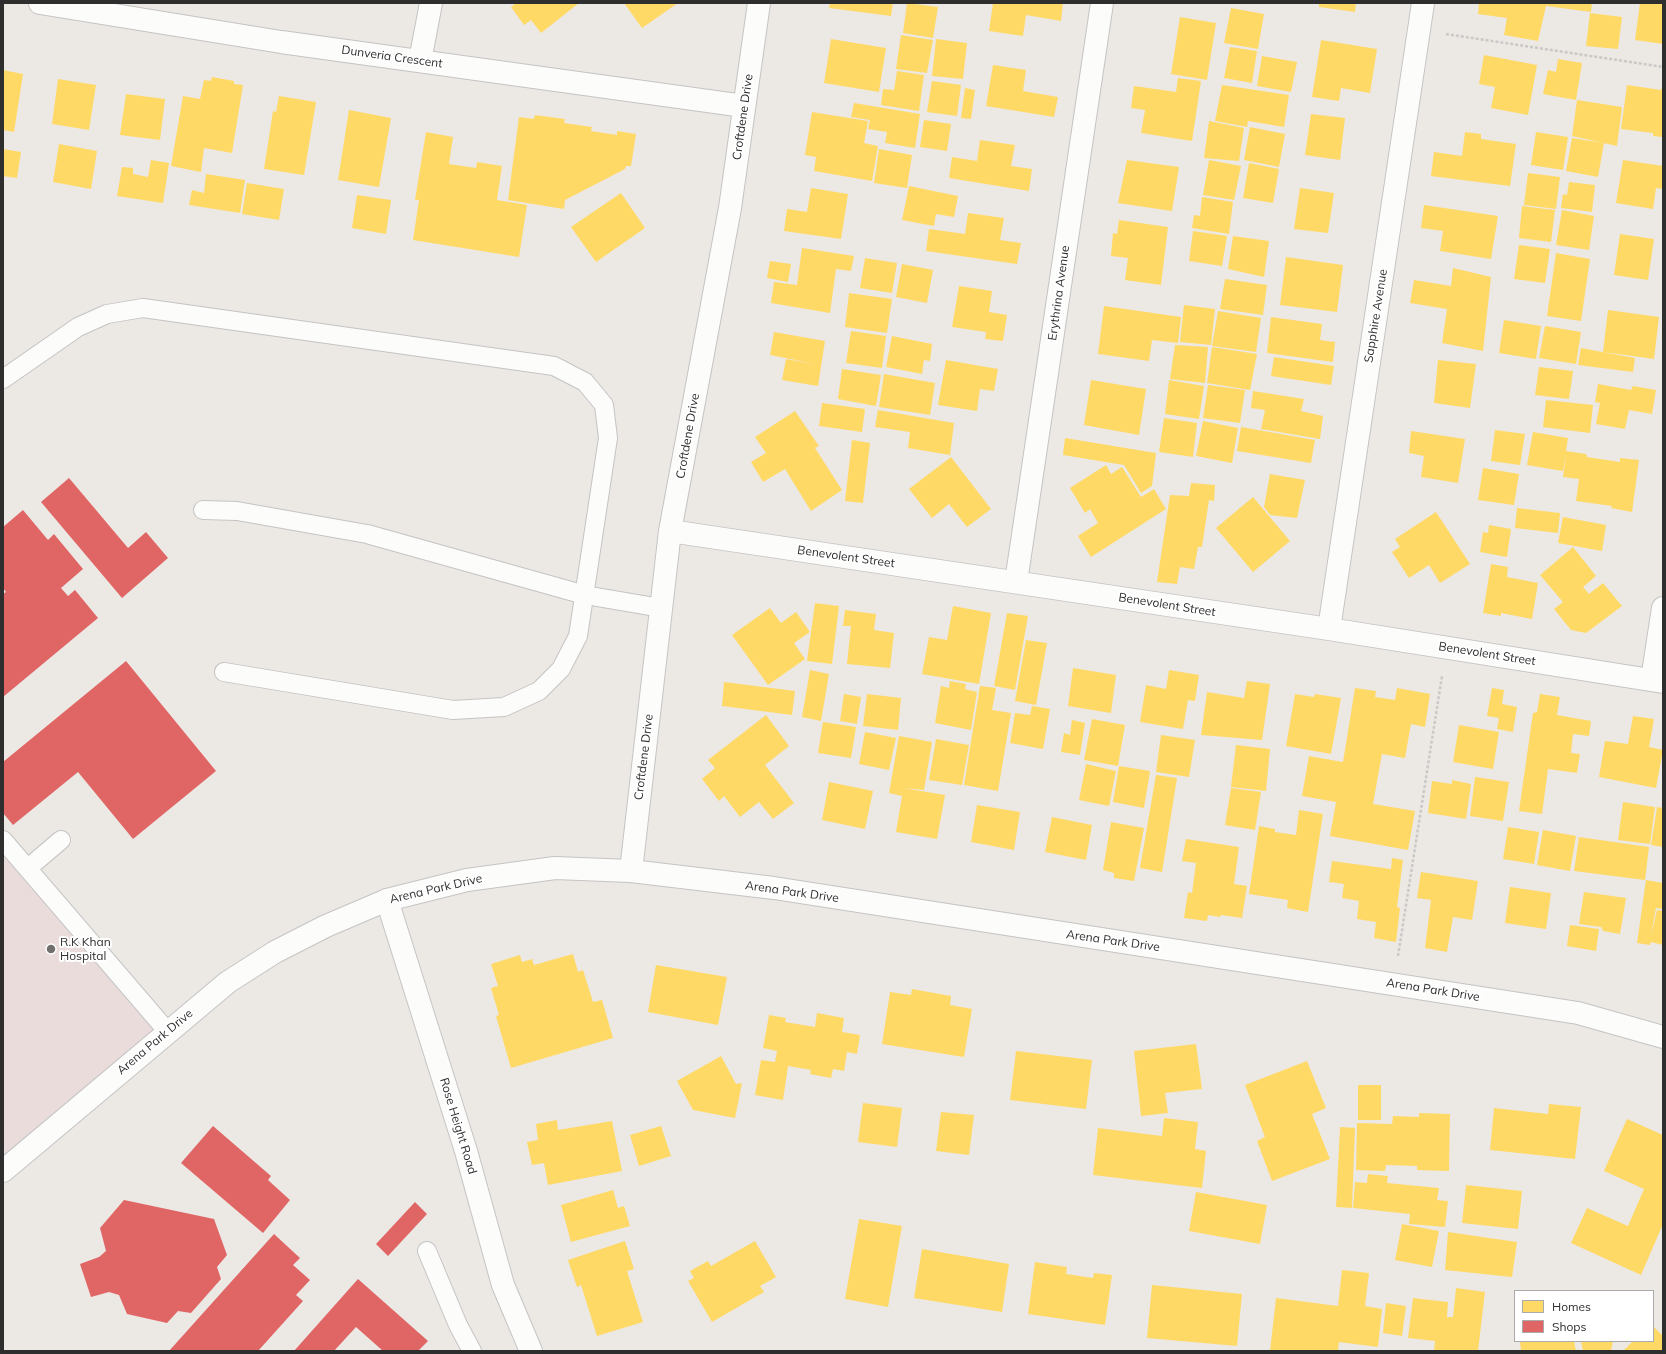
<!DOCTYPE html>
<html>
<head>
<meta charset="utf-8">
<style>
  body { margin:0 }
  #map { position:relative; width:1666px; height:1354px; overflow:hidden; background:#ece8e4; font-family:Mulish,sans-serif }
  canvas { display:block }
  .frame { position:absolute; inset:0; border:4px solid #2e2e2e; pointer-events:none }
  .legend { position:absolute; left:1514px; top:1290px; width:140px; height:52px; box-sizing:border-box; background:#fff; border:1px solid #ababab; margin:0; padding:5px 7px; list-style:none; font-size:12px; color:#2e2e2e }
  .legend li { display:flex; align-items:center; gap:8px; height:20px }
  .legend b { width:20px; border:1px solid #ababab }
</style>
</head>
<body>
<div id="map">
<canvas width="1666" height="1354"></canvas>
<div class="frame"></div>
<ul class="legend">
<li><b style="height:11px;background:#ffd966"></b>Homes</li>
<li><b style="height:11px;background:#e06666"></b>Shops</li>
</ul>
</div>
<script>
const ctx = document.querySelector('canvas').getContext('2d');
ctx.lineJoin = 'round';
function paint(path, color) { ctx.fillStyle = color; ctx.fill(path, 'evenodd'); }
const toPath = rows => new Path2D(rows.map(r => 'M' + r).join(''));
function stroke(path, color, width, dash) { ctx.strokeStyle = color; ctx.lineWidth = width; ctx.lineCap = dash ? 'butt' : 'round'; ctx.setLineDash(dash || []); ctx.stroke(path); }
function write(font, color, halo, rows, align = 'center') {
  ctx.font = font + ' Mulish,sans-serif'; ctx.lineWidth = 4; ctx.setLineDash([]); ctx.textBaseline = 'middle'; ctx.strokeStyle = halo; ctx.fillStyle = color; for (const [text, x, y, turn = 0] of rows) {
    ctx.save(); ctx.translate(x, y); ctx.rotate((+turn || 0) * Math.PI / 180); ctx.textAlign = isNaN(turn) ? turn : align; if (halo) ctx.strokeText(text, 0, 0); ctx.fillText(text, 0, 0); ctx.restore();
  }
}
paint(toPath([
  [3,838,170,1032,3,1173]
]), '#e9dcdb');
paint(toPath([
  [516,3,579,3,541,33,531,20,524,25,511,7],
  [624,3,678,3,642,28],
  [830,3,893,3,891,16,829,8],
  [907,3,938,7,933,38,903,33],
  [993,3,1063,3,1061,21,1026,15,1023,36,989,31],
  [1319,3,1356,3,1355,12,1319,7],
  [1479,3,1592,3,1591,12,1546,6,1538,41,1504,35,1507,18,1478,14],
  [1640,3,1663,3,1663,44,1635,40],
  [1231,8,1264,14,1258,49,1224,43],
  [1590,13,1622,17,1618,49,1586,46],
  [1180,17,1216,23,1207,80,1171,74],
  [901,35,933,40,927,73,896,69],
  [831,39,886,48,879,92,824,83],
  [936,39,967,43,963,79,932,76],
  [1321,40,1377,49,1370,93,1341,88,1339,101,1312,97],
  [1230,47,1257,51,1252,83,1224,78],
  [1484,55,1537,65,1528,115,1491,108,1495,87,1479,84],
  [1262,56,1297,62,1291,92,1257,86],
  [1558,59,1582,63,1576,100,1543,94,1548,70,1556,72],
  [993,65,1026,70,1023,91,1058,97,1054,117,986,106],
  [3,70,23,74,14,132,3,130],
  [897,71,924,75,919,111,881,105,883,89,894,90],
  [212,77,234,81,234,84,243,85,232,153,204,148,201,172,171,166,183,96,200,99,204,80,211,81],
  [1178,78,1201,81,1192,141,1141,133,1145,110,1131,108,1134,86,1176,92],
  [58,79,96,85,89,130,52,124],
  [932,81,961,85,957,116,927,112],
  [1222,85,1289,95,1284,127,1248,121,1247,127,1215,121],
  [1627,85,1661,90,1663,85,1663,137,1653,136,1653,133,1621,129],
  [965,88,975,90,971,119,961,118],
  [126,94,165,99,160,140,120,135],
  [279,96,316,102,304,175,264,169,273,111,276,112],
  [1577,100,1622,107,1617,146,1572,136],
  [854,103,920,114,915,148,885,143,887,132,868,129,870,120,851,117],
  [349,110,391,118,379,187,338,180],
  [812,112,868,121,864,143,878,146,872,181,814,171,816,157,805,155],
  [1311,114,1345,118,1340,160,1305,155],
  [535,115,565,119,564,123,592,127,591,131,617,135,617,131,636,134,631,166,626,166,625,169,565,200,564,209,508,200,519,117,534,119],
  [924,120,951,124,947,151,920,147],
  [1209,121,1244,128,1239,161,1204,158],
  [1250,127,1285,134,1279,167,1244,160],
  [426,132,453,137,449,164,476,168,477,162,502,166,497,200,527,205,519,257,413,240,419,200,415,200],
  [1465,132,1481,134,1481,139,1516,144,1510,186,1431,176,1434,152,1462,156],
  [1536,132,1568,137,1563,170,1531,165],
  [1572,138,1604,143,1598,177,1566,171],
  [980,140,1015,145,1011,166,1032,169,1029,191,949,178,952,157,977,161],
  [59,144,97,151,91,189,53,182],
  [3,149,21,152,17,178,3,176],
  [879,149,912,155,907,188,874,183],
  [151,160,169,163,163,203,117,196,122,167,133,168,133,174,148,177],
  [1127,160,1179,167,1172,211,1118,203],
  [1209,160,1241,166,1234,200,1203,195],
  [1623,160,1663,166,1663,189,1656,188,1653,209,1616,203],
  [1249,163,1279,169,1273,203,1243,198],
  [1528,173,1560,177,1556,209,1524,205],
  [206,174,245,180,240,213,189,205,192,190,204,193],
  [1569,182,1595,185,1592,212,1561,208,1563,194,1567,195],
  [247,183,284,189,279,220,242,214],
  [909,186,958,196,954,217,936,214,934,226,902,220],
  [811,188,848,194,841,239,784,231,787,209,807,212],
  [1300,188,1334,193,1328,233,1294,229],
  [621,193,645,228,596,262,571,227],
  [357,195,391,200,386,234,352,228],
  [1202,197,1233,202,1229,234,1192,228,1194,215,1200,216],
  [1424,205,1498,216,1491,259,1440,251,1443,231,1421,228],
  [1522,206,1555,210,1551,242,1519,238],
  [1562,210,1594,216,1589,250,1556,245],
  [968,213,1004,218,1000,240,1021,243,1017,264,926,251,929,229,965,234],
  [1119,220,1168,227,1161,285,1125,280,1128,258,1111,256,1113,233,1117,234],
  [1193,231,1227,236,1222,266,1189,261],
  [1620,234,1654,239,1648,280,1614,275],
  [1233,236,1269,241,1264,277,1228,269],
  [1519,245,1550,249,1545,283,1514,279],
  [802,248,854,256,851,271,836,269,830,313,771,303,774,282,797,285],
  [1556,253,1590,259,1581,321,1547,316],
  [1286,257,1343,265,1337,312,1280,305],
  [865,258,897,263,892,293,860,288],
  [770,261,791,264,788,282,767,278],
  [902,264,933,270,927,303,896,297],
  [1453,268,1491,277,1483,351,1442,343,1447,309,1410,303,1414,280,1451,286],
  [1225,279,1267,285,1263,315,1220,309],
  [959,286,992,291,989,312,1007,315,1003,341,985,339,986,332,952,327],
  [849,293,892,299,887,333,845,327],
  [1184,305,1215,309,1211,345,1180,342],
  [1104,306,1181,317,1178,343,1152,340,1149,361,1098,354],
  [1608,310,1659,317,1654,359,1603,352],
  [1218,311,1261,318,1256,352,1212,346],
  [1271,317,1322,324,1320,340,1335,342,1333,362,1267,353],
  [1504,320,1541,326,1536,359,1499,353],
  [1545,326,1581,332,1576,364,1539,358],
  [851,331,886,336,882,368,846,363],
  [774,332,825,341,818,386,782,380,786,359,816,364,770,355],
  [892,336,932,344,930,361,924,360,922,374,886,367],
  [1175,345,1208,347,1205,383,1170,379],
  [1212,347,1257,354,1250,390,1207,383],
  [1581,348,1635,358,1633,372,1578,365],
  [1274,357,1334,366,1331,385,1271,376],
  [946,360,998,369,994,391,980,389,977,411,938,405],
  [1438,360,1476,364,1470,408,1434,403],
  [1539,367,1573,371,1569,399,1535,395],
  [842,369,881,375,876,406,838,399],
  [884,374,935,383,930,415,879,407],
  [1091,380,1146,389,1139,435,1084,425],
  [1169,380,1204,386,1199,419,1165,414],
  [1598,384,1631,390,1633,386,1656,390,1652,414,1629,410,1625,429,1596,424,1600,403,1595,402],
  [1208,385,1245,390,1240,423,1203,418],
  [1253,391,1304,399,1301,411,1323,416,1320,439,1261,429,1265,410,1251,408],
  [1546,400,1593,405,1590,433,1543,427],
  [822,403,865,409,862,432,819,426],
  [878,410,954,423,950,455,908,448,910,432,875,427],
  [795,411,819,446,815,448,842,490,811,511,785,469,763,482,751,462,766,453,755,437],
  [1164,418,1197,423,1193,457,1159,452],
  [1203,421,1238,428,1232,463,1196,456],
  [1241,427,1315,440,1311,463,1237,451],
  [1495,430,1525,434,1520,465,1491,461],
  [1411,431,1465,439,1458,483,1421,477,1424,456,1409,453],
  [1533,432,1568,438,1566,451,1586,454,1587,457,1620,462,1620,458,1639,460,1632,512,1611,508,1612,506,1576,501,1579,479,1563,477,1566,454,1563,471,1527,465],
  [1065,438,1156,453,1152,486,1141,493,1124,465,1063,455],
  [852,440,870,443,863,503,845,501],
  [951,457,991,509,967,527,949,504,932,518,909,489],
  [1106,465,1111,474,1122,467,1141,497,1154,489,1166,509,1091,557,1078,536,1098,523,1090,509,1085,513,1070,488],
  [1483,468,1519,474,1514,505,1478,500],
  [1270,474,1305,480,1297,518,1270,515,1264,507],
  [1191,483,1215,485,1214,501,1209,500,1202,547,1198,547,1194,569,1180,567,1177,584,1157,582,1170,495,1189,496],
  [1253,497,1290,541,1253,572,1216,528],
  [1517,508,1560,513,1558,533,1515,528],
  [1436,512,1470,564,1440,583,1429,565,1409,578,1392,552,1400,547,1395,539],
  [1563,517,1606,525,1602,551,1558,543],
  [1489,525,1511,529,1507,557,1480,552,1483,532,1488,533],
  [1573,547,1596,576,1583,587,1589,594,1603,583,1622,606,1586,633,1571,630,1554,609,1563,602,1540,575],
  [1491,564,1508,567,1507,577,1538,583,1532,619,1501,613,1501,616,1483,613],
  [815,603,839,606,832,664,807,661],
  [953,606,991,613,979,684,922,674,929,637,947,640],
  [770,608,781,623,796,612,810,632,794,643,805,659,768,685,732,635],
  [845,610,876,614,874,630,894,633,890,668,847,664,851,626,843,626],
  [1007,613,1028,616,1015,690,994,686],
  [1026,640,1047,643,1036,705,1015,701],
  [1073,668,1116,675,1111,713,1068,706],
  [810,670,829,674,821,721,802,717],
  [1169,670,1199,675,1195,701,1188,700,1183,729,1140,722,1146,685,1166,689],
  [950,681,966,684,965,689,977,692,971,730,935,723,941,686,949,688],
  [1247,681,1270,684,1262,740,1201,735,1207,692,1244,698],
  [724,682,795,691,792,715,722,706],
  [980,686,996,688,992,710,1011,713,998,791,964,785],
  [1355,688,1376,691,1375,697,1395,700,1397,688,1430,694,1425,727,1411,724,1405,758,1382,754,1373,804,1415,811,1408,850,1330,836,1336,802,1302,796,1309,756,1343,762],
  [1492,688,1504,690,1502,704,1517,707,1513,732,1497,729,1499,718,1487,716],
  [844,694,861,697,857,724,840,721],
  [867,694,901,698,898,730,863,726],
  [1295,694,1314,697,1315,694,1341,698,1331,754,1286,746],
  [1540,694,1560,697,1557,715,1591,721,1589,736,1573,734,1571,753,1580,754,1577,773,1548,769,1542,814,1519,811,1533,713,1537,712],
  [1032,706,1050,709,1043,749,1010,743,1015,713,1030,715],
  [766,715,789,746,765,765,794,803,773,819,759,802,740,817,724,796,719,801,702,779,715,768,708,760],
  [1633,716,1654,719,1649,747,1663,750,1656,788,1599,777,1605,741,1628,744],
  [1092,719,1125,725,1118,766,1084,760],
  [1072,720,1085,723,1080,755,1061,752,1064,733,1070,735],
  [823,722,856,727,851,758,818,753],
  [1459,725,1499,732,1493,769,1453,762],
  [865,732,896,738,889,770,859,764],
  [1161,735,1195,740,1189,777,1156,772],
  [899,736,932,742,924,790,903,788,945,795,937,839,896,832,902,796,889,793],
  [936,739,969,745,962,785,929,780],
  [1236,745,1270,749,1266,791,1231,787],
  [1086,764,1116,771,1109,806,1079,800],
  [1119,766,1150,771,1144,808,1113,802],
  [1156,775,1177,778,1162,872,1140,868],
  [1475,777,1509,782,1503,821,1470,816],
  [1452,780,1471,784,1466,819,1428,813,1432,781,1452,784],
  [829,782,873,791,865,829,822,820],
  [1231,788,1261,792,1255,830,1225,825],
  [1623,802,1655,807,1650,844,1618,840],
  [977,805,1020,812,1014,850,971,842],
  [1657,807,1663,808,1663,847,1651,845],
  [1299,810,1323,814,1308,912,1287,908,1288,900,1249,894,1259,826,1275,829,1275,832,1296,835],
  [1052,817,1092,825,1086,860,1045,852],
  [1111,822,1144,828,1134,881,1114,878,1114,873,1103,870],
  [1508,827,1539,832,1534,864,1503,859],
  [1543,830,1576,836,1570,871,1537,865],
  [1579,837,1649,847,1645,880,1574,871],
  [1186,839,1239,847,1234,884,1247,886,1242,918,1221,915,1220,917,1208,915,1207,921,1184,918,1188,892,1192,893,1196,863,1182,861],
  [1392,858,1403,860,1397,907,1400,908,1396,942,1374,938,1376,922,1357,919,1359,901,1342,898,1344,884,1329,882,1332,861,1391,869],
  [1421,872,1478,881,1472,920,1453,917,1447,952,1425,948,1431,900,1417,898],
  [1646,880,1663,883,1663,909,1656,908,1651,936,1657,910,1663,911,1663,945,1651,942,1650,945,1637,943],
  [1510,887,1551,893,1546,929,1505,923],
  [1584,892,1626,898,1620,934,1603,931,1601,927,1579,924],
  [1570,925,1599,929,1596,951,1567,946],
  [573,954,578,972,583,970,593,1002,602,1000,613,1038,511,1068,496,1016,499,1015,491,988,498,986,491,964,520,955,522,962,532,959,534,965],
  [656,965,727,977,718,1025,648,1012],
  [912,989,951,996,950,1005,972,1009,964,1057,882,1044,890,992,911,995],
  [817,1013,844,1018,842,1032,860,1035,857,1054,847,1052,844,1071,833,1069,831,1078,810,1074,811,1070,788,1066,783,1100,755,1095,761,1060,775,1062,777,1051,763,1048,769,1015,786,1018,785,1022,815,1027],
  [1196,1044,1202,1089,1165,1093,1168,1113,1141,1116,1134,1051],
  [1016,1051,1092,1060,1086,1109,1010,1100],
  [721,1056,736,1084,742,1083,735,1118,693,1110,677,1081],
  [1307,1061,1326,1108,1312,1114,1330,1159,1272,1181,1257,1141,1265,1137,1245,1085],
  [1358,1085,1381,1085,1381,1120,1358,1120],
  [863,1103,902,1108,897,1147,858,1142],
  [1549,1104,1581,1107,1575,1159,1490,1150,1494,1108,1548,1114],
  [941,1112,974,1115,969,1155,936,1151],
  [1419,1113,1450,1114,1449,1171,1417,1170,1417,1166,1386,1165,1385,1171,1356,1170,1357,1123,1392,1124,1393,1116,1419,1117],
  [1164,1118,1198,1122,1195,1149,1206,1151,1202,1188,1093,1175,1098,1128,1162,1136],
  [1627,1119,1663,1135,1663,1224,1641,1275,1571,1243,1587,1208,1628,1226,1644,1189,1604,1171],
  [557,1120,558,1130,612,1121,622,1171,548,1185,544,1163,532,1165,527,1142,538,1140,536,1124],
  [661,1126,671,1156,639,1166,630,1135],
  [1340,1127,1355,1128,1352,1208,1336,1207],
  [1368,1174,1388,1176,1387,1183,1439,1188,1437,1200,1448,1201,1445,1227,1409,1224,1410,1214,1353,1208,1355,1182,1367,1183],
  [1466,1185,1522,1191,1518,1229,1462,1223],
  [613,1190,618,1208,624,1206,630,1226,571,1242,561,1205],
  [1196,1192,1267,1205,1260,1244,1189,1231],
  [859,1219,902,1226,888,1307,845,1299],
  [1402,1224,1439,1231,1432,1267,1395,1260],
  [1448,1232,1517,1242,1512,1277,1445,1270],
  [625,1241,634,1269,627,1271,643,1322,597,1336,581,1285,577,1287,568,1260],
  [755,1241,776,1277,760,1286,764,1292,712,1322,688,1281,694,1278,690,1271,708,1261,711,1266],
  [922,1249,1009,1264,1002,1312,914,1298],
  [1035,1262,1067,1267,1066,1274,1093,1278,1094,1273,1112,1275,1105,1325,1028,1314],
  [1342,1270,1369,1273,1365,1306,1382,1309,1378,1347,1339,1342,1338,1351,1270,1351,1276,1298,1338,1306],
  [1152,1285,1242,1294,1237,1346,1147,1338],
  [1456,1288,1485,1292,1478,1351,1434,1351,1435,1341,1408,1338,1413,1298,1448,1302,1447,1317,1453,1317],
  [1386,1303,1406,1306,1402,1336,1383,1333],
  [1653,1326,1663,1336,1663,1351,1623,1351,1633,1341,1653,1341],
  [1520,1341,1574,1341,1576,1351,1521,1351],
  [1581,1341,1613,1341,1611,1351,1583,1351]
]), '#ffd966');
paint(toPath([
  [69,478,128,548,146,532,168,558,122,598,41,502],
  [23,510,48,540,54,534,83,569,61,588,68,596,75,590,98,618,3,697,3,594,6,592,3,588,3,527],
  [126,661,216,771,133,839,78,772,13,825,3,813,3,762],
  [213,1126,271,1176,268,1180,290,1200,263,1233,181,1163],
  [124,1200,214,1219,227,1255,217,1267,221,1279,191,1313,178,1311,167,1323,127,1314,119,1295,109,1292,91,1297,80,1264,99,1257,106,1251,100,1228],
  [415,1202,427,1214,388,1256,376,1244],
  [274,1234,300,1258,293,1265,310,1280,296,1295,303,1301,258,1351,169,1351],
  [358,1279,428,1341,418,1351,383,1351,356,1327,334,1351,294,1351]
]), '#e06666');
const lane = toPath([
  [3,379,78,327,107,314,143,308,554,366,585,382,604,405,608,438,578,636,561,669,539,691,504,707,453,710,224,672],
  [203,510,237,511,367,534,585,595,661,608],
  [3,840,168,1032],
  [28,868,61,840],
  [427,1251,458,1325,472,1351]
]);
const street = toPath([
  [40,3,281,42,744,106],
  [420,61,431,3],
  [670,531,1329,629,1663,682],
  [1016,582,1102,3],
  [1329,629,1423,3],
  [1652,680,1663,608],
  [631,871,670,531,730,208,759,3],
  [387,900,466,1151,503,1285,531,1351]
]);
const secondary = toPath([
  [3,1171,228,982,275,952,326,926,387,900,467,880,555,868,631,871,774,888,1578,1013,1663,1037]
]);
stroke(lane, '#c5c4c5', 20);
stroke(street, '#c5c4c5', 24);
stroke(secondary, '#c5c4c5', 24);
stroke(toPath([
  [1446,34,1663,67],
  [1398,956,1442,676]
]), '#c9c9c8', 2.5, [3, 2]);
stroke(lane, '#fcfcfb', 18);
stroke(street, '#fcfcfb', 22);
stroke(secondary, '#fcfcfb', 22);
for (const [x, y, r, color] of [
  [51,949,5,"#706f6e"]
]) { const dot = new Path2D(); dot.arc(x, y, r, 0, 2 * Math.PI); ctx.fillStyle = color; ctx.fill(dot); stroke(dot, '#fff', 1.5); }
write('12px', '#2e2e2e', '#fff', [
  ["Dunveria Crescent",392,57,8],
  ["Croftdene Drive",743,117,-82],
  ["Erythrina Avenue",1059,293,-82],
  ["Sapphire Avenue",1376,316,-81],
  ["Croftdene Drive",688,436,-80],
  ["Benevolent Street",846,557,8],
  ["Benevolent Street",1167,605,9],
  ["Benevolent Street",1487,654,9],
  ["Croftdene Drive",644,757,-83],
  ["Arena Park Drive",436,889,-13],
  ["Arena Park Drive",792,892,8],
  ["Arena Park Drive",1113,941,8],
  ["Arena Park Drive",1433,990,9],
  ["Arena Park Drive",155,1042,-40],
  ["Rose Height Road",458,1126,73]
]);
write('12px', '#2e2e2e', '#fff', [
  ["R.K Khan",60,942],
  ["Hospital",60,956]
], 'left');
</script>
</body>
</html>
